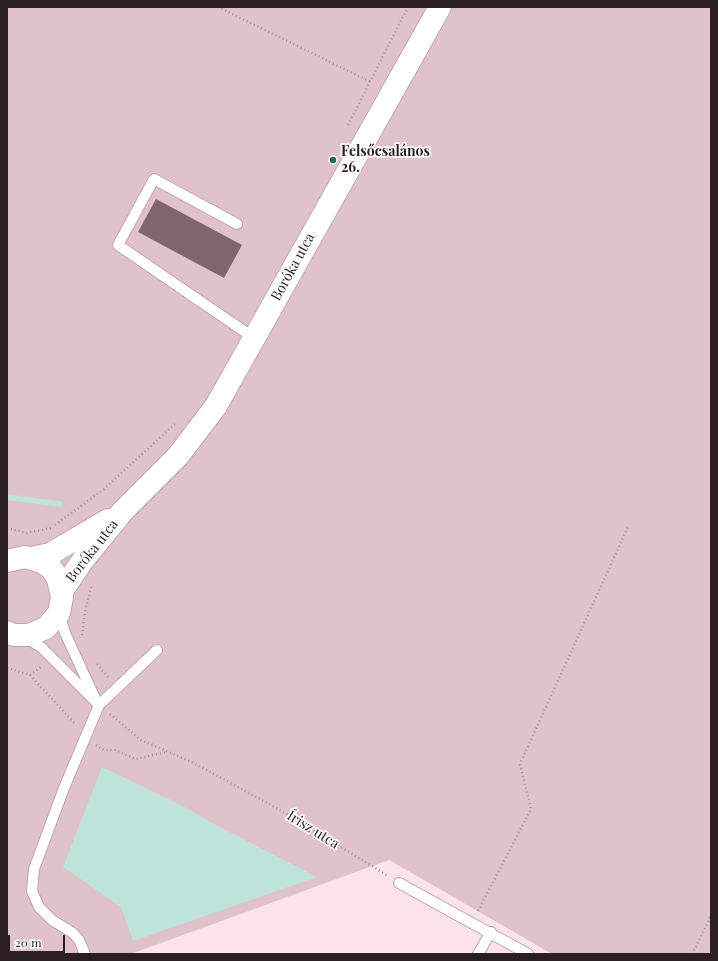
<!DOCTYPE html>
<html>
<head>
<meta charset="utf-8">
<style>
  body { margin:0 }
  #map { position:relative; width:718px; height:961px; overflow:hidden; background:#fff1f4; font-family:"Playfair Display",serif }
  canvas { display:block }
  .frame { position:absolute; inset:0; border:8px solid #2a1e21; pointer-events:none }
  .scale { position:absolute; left:8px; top:935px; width:57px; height:18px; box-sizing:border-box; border:2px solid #2a1e21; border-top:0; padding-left:5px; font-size:12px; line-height:14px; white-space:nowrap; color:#2a1e21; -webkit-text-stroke:3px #fff; paint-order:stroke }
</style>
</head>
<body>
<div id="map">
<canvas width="718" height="961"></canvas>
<div class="frame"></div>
<div class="scale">20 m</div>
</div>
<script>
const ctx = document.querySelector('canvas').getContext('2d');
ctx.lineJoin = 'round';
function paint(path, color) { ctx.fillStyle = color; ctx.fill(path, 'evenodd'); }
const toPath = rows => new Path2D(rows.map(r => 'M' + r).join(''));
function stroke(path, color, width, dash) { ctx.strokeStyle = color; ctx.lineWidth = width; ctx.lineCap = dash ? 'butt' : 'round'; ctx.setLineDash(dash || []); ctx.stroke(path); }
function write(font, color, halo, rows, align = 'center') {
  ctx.font = font + ' "Playfair Display",serif'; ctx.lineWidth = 3.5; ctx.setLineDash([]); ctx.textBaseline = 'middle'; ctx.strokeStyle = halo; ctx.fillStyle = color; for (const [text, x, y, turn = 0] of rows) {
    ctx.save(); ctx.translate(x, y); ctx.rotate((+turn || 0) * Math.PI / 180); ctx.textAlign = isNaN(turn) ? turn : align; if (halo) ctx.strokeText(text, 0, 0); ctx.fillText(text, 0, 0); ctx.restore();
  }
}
paint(toPath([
  [389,860,552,954,131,954]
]), '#fce3e9');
paint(toPath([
  [7,7,711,7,711,954,552,954,389,860,131,954,7,954]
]), '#e0c3ca');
paint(toPath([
  [102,767,181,805,214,824,317,877,133,941,121,907,63,867]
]), '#bde3da');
stroke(toPath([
  [7,497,60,504]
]), '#bde3da', 5.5);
paint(toPath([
  [156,199,242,245,224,278,138,232]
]), '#81656c');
const lane = toPath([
  [237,224,154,179,118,245,254,338],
  [59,614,65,633,95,698],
  [26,638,41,647,99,705],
  [399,883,528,954],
  [85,954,79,940,73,933,52,920,39,907,32,891,34,869,64,788,99,705,157,650],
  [478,954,491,932]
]);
const secondary = toPath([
  [31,558,50,554,108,520],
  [7,561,25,557,42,562,52,569,58,579,62,597,59,613,46,628,29,635,14,635,7,632],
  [62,591,83,560,123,511,178,456,216,406,440,7]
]);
stroke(lane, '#c1a2a9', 12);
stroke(secondary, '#c1a2a9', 24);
stroke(toPath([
  [218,7,371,82],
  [348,125,408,7],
  [55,525,103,490,175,424],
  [7,528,27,533,51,528],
  [82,635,85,612,91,587],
  [97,664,108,677],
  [7,668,30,675,76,725],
  [30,675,41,667],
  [110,714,141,740,194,763,287,814,388,876],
  [96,745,104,750,116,750,135,759,167,752],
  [478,911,531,809,520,764,628,527],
  [692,954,711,916]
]), '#9e9093', 2.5, [1, 3]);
stroke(lane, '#fff', 10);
stroke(secondary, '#fff', 22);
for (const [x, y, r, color] of [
  [333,160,4,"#256b5f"]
]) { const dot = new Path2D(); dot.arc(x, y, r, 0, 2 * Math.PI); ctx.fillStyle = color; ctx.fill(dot); stroke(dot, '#fff', 1.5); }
write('bold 14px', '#2a1e21', '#fff', [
  ["Felsőcsalános",341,152],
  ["26.",341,168]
], 'left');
write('14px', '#2a1e21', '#fff', [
  ["Boróka utca",293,267,-61],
  ["Boróka utca",92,551,-52],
  ["Írisz utca",313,830,32]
]);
</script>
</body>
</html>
